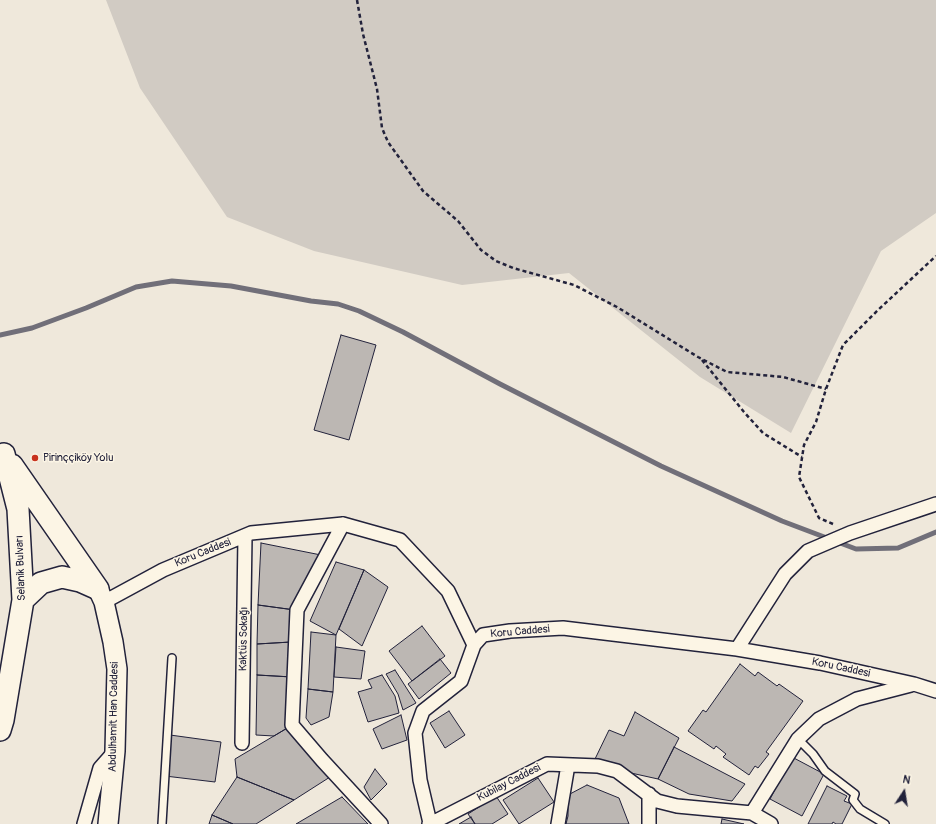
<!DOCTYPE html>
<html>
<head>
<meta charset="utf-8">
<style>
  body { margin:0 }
  #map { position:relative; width:936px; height:824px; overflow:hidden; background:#efe8db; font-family:Pangolin,sans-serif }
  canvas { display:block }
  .north { position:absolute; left:884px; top:772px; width:40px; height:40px; -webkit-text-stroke:3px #fcf5e5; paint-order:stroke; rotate:12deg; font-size:11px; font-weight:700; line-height:16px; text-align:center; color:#22223b }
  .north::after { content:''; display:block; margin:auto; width:14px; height:18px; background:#22223b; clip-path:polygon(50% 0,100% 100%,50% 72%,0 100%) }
</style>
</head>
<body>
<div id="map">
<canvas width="936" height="824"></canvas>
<div class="north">N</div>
</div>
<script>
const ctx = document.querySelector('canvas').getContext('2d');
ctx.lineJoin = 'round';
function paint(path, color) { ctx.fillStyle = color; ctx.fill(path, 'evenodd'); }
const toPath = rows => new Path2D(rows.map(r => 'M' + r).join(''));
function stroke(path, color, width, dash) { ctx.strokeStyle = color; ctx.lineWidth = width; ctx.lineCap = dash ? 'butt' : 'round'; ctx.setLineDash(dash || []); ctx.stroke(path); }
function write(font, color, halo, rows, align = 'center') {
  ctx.font = font + ' Pangolin,sans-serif'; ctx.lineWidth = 3; ctx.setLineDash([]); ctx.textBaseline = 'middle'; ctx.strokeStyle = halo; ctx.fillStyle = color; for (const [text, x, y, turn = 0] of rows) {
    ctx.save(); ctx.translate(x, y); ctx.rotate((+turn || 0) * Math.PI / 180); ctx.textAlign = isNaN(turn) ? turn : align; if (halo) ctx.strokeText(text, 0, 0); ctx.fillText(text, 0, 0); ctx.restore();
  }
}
paint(toPath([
  [106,0,936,0,936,213,881,251,791,433,700,377,569,273,462,285,314,251,227,217,140,88]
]), '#d1cbc3');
stroke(toPath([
  [0,335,32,328,86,308,136,287,172,281,231,286,311,301,338,304,359,311,403,332,500,384,661,466,782,521,856,549,898,548,936,532]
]), '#716f79', 5);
const building = toPath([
  [341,335,376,345,349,440,314,430,341,335],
  [261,543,321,555,295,610,258,605,261,543],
  [336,562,364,570,336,635,310,621,336,562],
  [364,570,388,587,362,646,339,629,364,570],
  [258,605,295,610,291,642,257,644,258,605],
  [422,626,445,656,412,681,389,651,422,626],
  [311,632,336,635,333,692,308,689,311,632],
  [291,642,292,677,257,675,257,644,291,642],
  [336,647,365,651,361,679,334,677,336,647],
  [440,659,451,673,419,699,408,684,440,659],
  [740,664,755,676,758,672,777,686,779,684,803,701,766,752,769,754,758,768,755,766,749,775,723,757,726,754,716,746,714,749,688,731,703,710,706,712,740,664],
  [395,670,416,703,403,710,398,694,386,674,395,670],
  [257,675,292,677,289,727,274,736,256,735,257,675],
  [382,675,395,696,399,713,368,722,358,692,372,688,368,680,382,675],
  [308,689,333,692,329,717,311,725,306,718,308,689],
  [449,711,465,735,445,748,430,723,449,711],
  [635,712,679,738,658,779,631,773,595,759,609,730,624,736,635,712],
  [401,715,407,740,382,749,373,729,401,715],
  [289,727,330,777,294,800,237,777,235,759,289,727],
  [170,735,221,742,215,782,165,776,170,735],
  [674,747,745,784,732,801,689,794,658,779,674,747],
  [792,757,824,774,802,816,770,799,792,757],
  [375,769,387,784,371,800,364,787,375,769],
  [237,777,294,800,256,824,233,824,212,815,237,777],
  [538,778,554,802,519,824,503,800,538,778],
  [587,785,619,798,629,824,566,824,568,816,568,795,587,785],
  [827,786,847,796,844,801,852,804,842,824,836,824,833,822,832,824,808,824,827,786],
  [496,796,508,814,492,824,475,824,468,814,496,796],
  [342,797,368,824,296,824,342,797],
  [212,815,233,824,209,824,212,815],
  [471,817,475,824,459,824,471,817],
  [722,819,744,824,721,824,722,819]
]);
paint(building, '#bcb7b3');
stroke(building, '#22223b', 1);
const lane = toPath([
  [798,739,813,754,825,771,855,794,853,800,860,809,885,824],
  [162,824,172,658]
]);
const street = toPath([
  [343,524,297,610,292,725,322,760,381,824],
  [104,602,163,570,251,533,343,524,400,540,448,591,474,645,483,635,510,631,563,628,737,649,820,663,914,684,936,691],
  [737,649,785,574,808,551,850,533,936,504],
  [242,743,245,536],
  [752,813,798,739,819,719,857,699,911,685],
  [84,824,100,768,115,751],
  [429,824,430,823,420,780,415,733,423,711,461,681,474,645],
  [430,824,547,764,598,766,617,771,657,801,677,806,752,813,771,824],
  [558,824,568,765],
  [649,824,649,794]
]);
const secondary = toPath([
  [98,589,104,602,113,642,117,669,115,751,108,824]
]);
const primary = toPath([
  [12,465,98,589],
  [23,600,41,583,62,577,80,581,98,589],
  [0,730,3,720,23,600,18,509,4,454]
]);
stroke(lane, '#22223b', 10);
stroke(street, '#22223b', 16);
stroke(secondary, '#22223b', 22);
stroke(primary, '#22223b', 24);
stroke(toPath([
  [357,0,363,34,377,89,382,128,388,142,423,191,458,221,481,250,496,261,513,268,574,285,617,307,698,357,727,372,783,377,826,389],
  [702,360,744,412,763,433,802,457],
  [833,524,819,518,799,477,804,445,816,422,826,389,843,345,878,310,936,256]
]), '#22223b', 2.5, [4, 3]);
stroke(lane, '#fcf5e5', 7);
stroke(street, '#fcf5e5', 13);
stroke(secondary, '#fcf5e5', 19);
stroke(primary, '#fcf5e5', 21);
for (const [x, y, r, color] of [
  [35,458,4,"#c8321e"]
]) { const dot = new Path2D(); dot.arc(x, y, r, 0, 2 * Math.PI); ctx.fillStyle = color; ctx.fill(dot); stroke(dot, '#fcf5e5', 1.5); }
write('11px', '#22223b', '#fcf5e5', [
  ["Pirinççiköy Yolu",43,458]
], 'left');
write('11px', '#22223b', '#fcf5e5', [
  ["Koru Caddesi",203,553,-22],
  ["Selanik Bulvarı",21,568,-92],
  ["Koru Caddesi",520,632,-5],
  ["Kaktüs Sokağı",244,639,-89],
  ["Koru Caddesi",841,668,12],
  ["Abdulhamit Han Caddesi",114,717,-89],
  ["Kubilay Caddesi",509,783,-27]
]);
</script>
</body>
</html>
